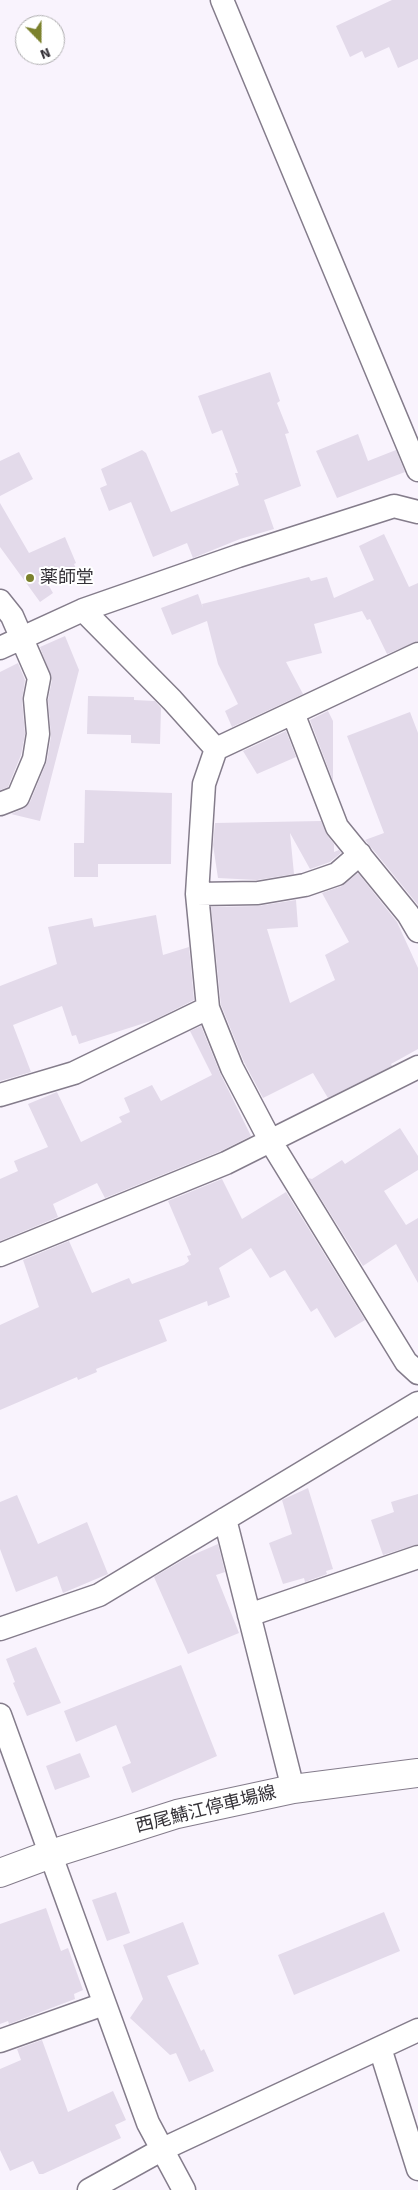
<!DOCTYPE html>
<html>
<head>
<meta charset="utf-8">
<style>
  body { margin:0 }
  #map { position:relative; width:418px; height:2190px; overflow:hidden; background:#f9f3fd; font-family:Signika,sans-serif }
  canvas { display:block }
  .north { position:absolute; left:15px; top:15px; width:50px; height:50px; box-sizing:border-box; background:#fff; border:1px solid #aeadaf; border-radius:50%; rotate:158deg; font-size:14px; font-weight:700; line-height:20px; text-align:center; color:#353238 }
  .north::after { content:''; display:block; margin:auto; width:18px; height:22px; background:#7b812c; clip-path:polygon(50% 0,100% 100%,50% 72%,0 100%) }
</style>
</head>
<body>
<div id="map">
<canvas width="418" height="2190"></canvas>
<div class="north">N</div>
</div>
<script>
const ctx = document.querySelector('canvas').getContext('2d');
ctx.lineJoin = 'round';
function paint(path, color) { ctx.fillStyle = color; ctx.fill(path, 'evenodd'); }
const toPath = rows => new Path2D(rows.map(r => 'M' + r).join(''));
function stroke(path, color, width, dash) { ctx.strokeStyle = color; ctx.lineWidth = width; ctx.lineCap = dash ? 'butt' : 'round'; ctx.setLineDash(dash || []); ctx.stroke(path); }
function write(font, color, halo, rows, align = 'center') {
  ctx.font = font + ' Signika,"Noto Sans JP",sans-serif'; ctx.lineWidth = 4; ctx.setLineDash([]); ctx.textBaseline = 'middle'; ctx.strokeStyle = halo; ctx.fillStyle = color; for (const [text, x, y, turn = 0] of rows) {
    ctx.save(); ctx.translate(x, y); ctx.rotate((+turn || 0) * Math.PI / 180); ctx.textAlign = isNaN(turn) ? turn : align; if (halo) ctx.strokeText(text, 0, 0); ctx.fillText(text, 0, 0); ctx.restore();
  }
}
paint(toPath([
  [392,0,418,0,418,59,398,68,389,47,365,58,362,51,350,57,336,26],
  [270,372,280,401,277,403,289,433,285,434,301,486,264,500,274,529,240,539,193,558,187,543,153,557,131,502,109,511,100,488,107,485,101,469,142,450,146,453,171,512,239,485,235,473,238,473,222,430,212,434,198,396],
  [358,434,368,461,396,450,405,472,337,498,316,451],
  [19,452,33,479,0,496,0,461],
  [0,503,29,553,65,537,76,563,74,564,78,573,56,584,53,577,46,581,53,593,40,602,0,547],
  [384,534,409,587,418,583,418,641,387,654,370,619,367,620,362,611,314,624,322,653,286,662,303,694,232,727,225,711,238,704,218,664,207,621,172,635,161,608,198,594,203,608,202,604,309,577,311,581,327,577,334,598,374,580,359,546],
  [65,636,79,670,40,821,11,814,23,809,30,802,47,761,51,736,48,700,52,680,40,647],
  [18,663,25,680,22,700,25,734,21,755,8,787,0,790,0,672],
  [88,696,134,697,134,700,155,701,161,708,160,744,131,743,131,735,87,734],
  [328,711,333,721,333,781,310,720],
  [410,712,418,733,418,905,365,840,384,833,347,736],
  [286,731,296,757,257,774,243,751],
  [85,790,172,793,171,864,98,864,98,877,74,877,74,843,84,843],
  [321,821,327,835,334,844,334,852,339,850,341,853,330,862,310,869,290,833,294,874,257,880,218,878,213,845,215,823],
  [358,873,397,922,418,968,418,1049,391,1064,392,1066,328,1098,313,1073,263,1098,244,1062,221,1005,211,907,258,906,296,900,298,927,267,929,290,1003,335,980,325,955,349,942,322,893,342,886],
  [156,915,163,955,189,947,194,1000,154,1020,79,1044,76,1035,72,1036,62,1006,13,1025,31,1072,0,1081,0,986,57,964,48,927,92,918,94,927],
  [201,1026,220,1073,251,1136,221,1151,105,1198,97,1183,53,1204,58,1217,0,1241,0,1179,18,1171,14,1161,48,1147,28,1104,57,1092,81,1142,122,1122,119,1117,130,1112,124,1098,152,1085,161,1101,212,1075,190,1031],
  [400,1128,418,1156,418,1170,384,1191,406,1225,418,1218,418,1283,396,1244,363,1266,308,1178,312,1179,342,1160,345,1164],
  [222,1179,242,1219,286,1192,365,1320,335,1338,317,1308,311,1312,285,1270,270,1278,251,1248,219,1268,230,1297,208,1306,207,1301,159,1320,167,1341,96,1369,97,1372,78,1380,77,1377,0,1410,0,1325,39,1307,23,1260,69,1241,92,1293,129,1278,132,1284,184,1265,189,1261,187,1256,191,1255,168,1201],
  [308,1488,333,1569,326,1571,327,1574,305,1582,304,1578,283,1584,269,1543,292,1534,282,1500],
  [418,1494,418,1544,383,1555,371,1520,394,1512,391,1502],
  [17,1495,38,1544,87,1522,108,1574,63,1593,57,1576,16,1592,0,1549,0,1502],
  [218,1544,225,1572,216,1575,239,1633,188,1654,154,1577,188,1557],
  [36,1647,61,1703,27,1716,13,1683,15,1682,6,1659],
  [181,1665,217,1756,132,1793,122,1767,131,1763,116,1725,76,1742,64,1711],
  [80,1753,90,1777,55,1790,46,1766],
  [116,1892,130,1933,107,1941,92,1900],
  [46,1908,61,1951,68,1948,83,1990,74,1994,75,1999,9,2024,8,2021,0,2024,0,1924],
  [384,1912,400,1951,294,1995,278,1955],
  [183,1922,199,1964,167,1976,201,2051,204,2049,214,2071,189,2082,176,2053,170,2055,130,2018,143,1999,123,1945],
  [42,2040,68,2112,113,2091,126,2120,115,2125,121,2138,43,2174,39,2174,33,2161,10,2171,0,2150,0,2069,21,2060,17,2049]
]), '#e3daea');
const minor = toPath([
  [222,0,418,470],
  [0,601,12,616,39,678,35,699,38,734,34,759,18,797,0,804],
  [83,610,172,700,216,749],
  [0,648,83,610,238,556,394,506,418,512],
  [293,713,337,827,408,914,418,931],
  [197,894,258,893,305,885,337,874,360,854],
  [208,1008,232,1068,271,1142,406,1362,418,1373],
  [0,1095,74,1073,208,1008,197,894,204,784,216,749,418,654],
  [0,1255,226,1163,418,1067],
  [225,1519,293,1789],
  [249,1615,418,1557],
  [0,1629,99,1595,418,1403],
  [0,1715,148,2123,184,2190],
  [0,2041,104,2004],
  [380,2048,418,2169],
  [89,2190,163,2149,418,2030]
]);
const secondary = toPath([
  [0,1873,51,1854,177,1814,293,1789,418,1773]
]);
stroke(minor, '#847c8b', 25);
stroke(secondary, '#847c8b', 30);
stroke(minor, '#fff', 22);
stroke(secondary, '#fff', 28);
for (const [x, y, r, color] of [
  [30,578,5,"#7b812c"]
]) { const dot = new Path2D(); dot.arc(x, y, r, 0, 2 * Math.PI); ctx.fillStyle = color; ctx.fill(dot); stroke(dot, '#fff', 2); }
write('18px', '#353238', '#fff', [
  ["薬師堂",40,578]
], 'left');
write('18px', '#353238', '#fff', [
  ["西尾鯖江停車場線",206,1810,-14]
]);
</script>
</body>
</html>
